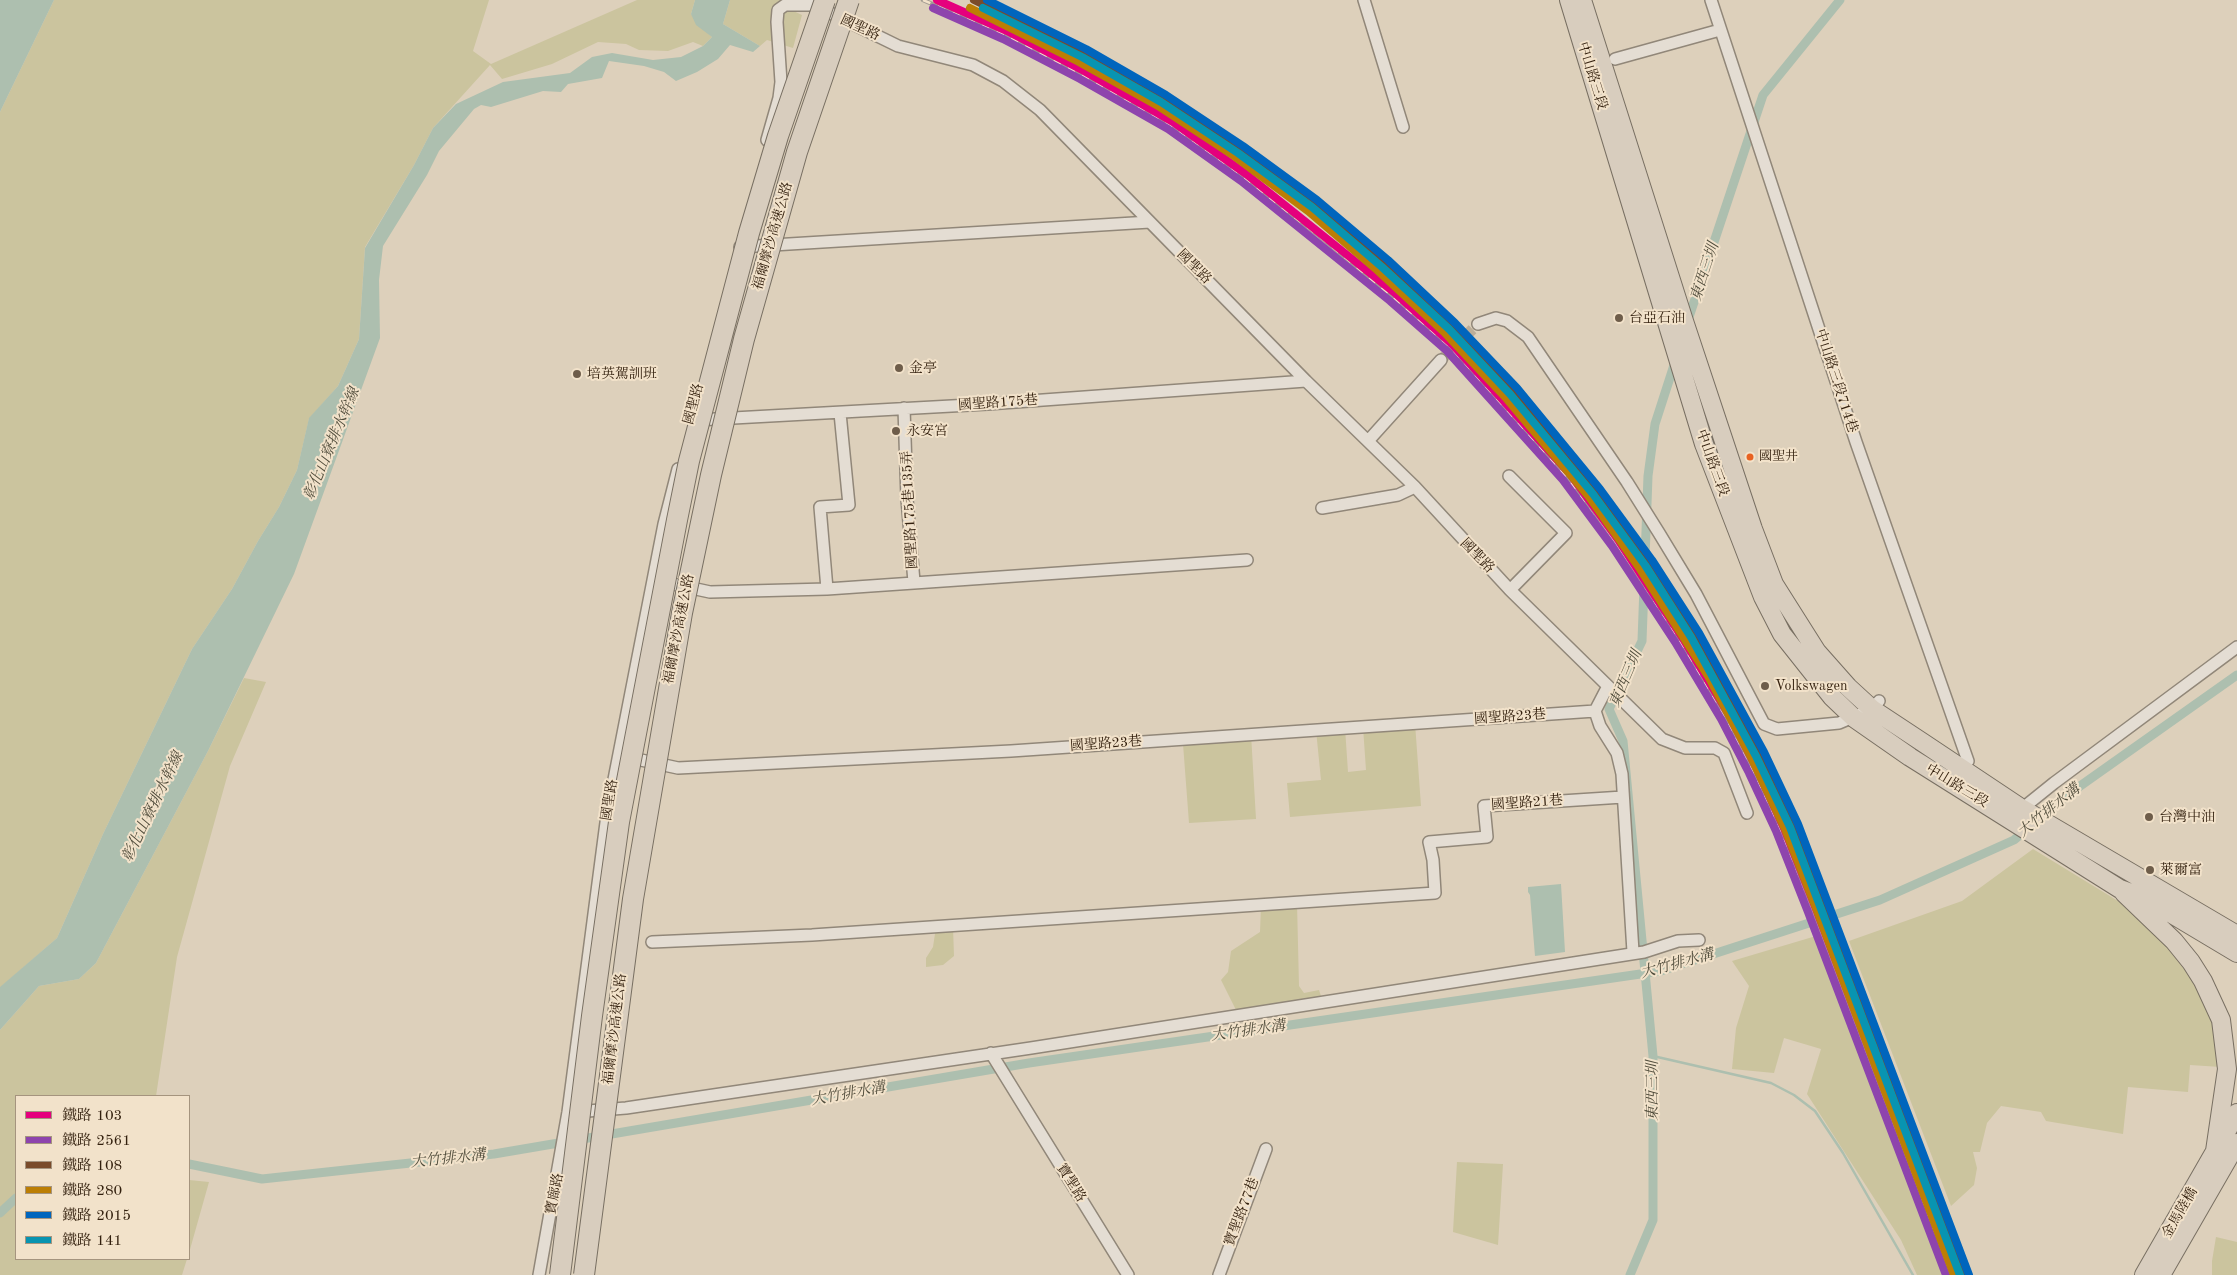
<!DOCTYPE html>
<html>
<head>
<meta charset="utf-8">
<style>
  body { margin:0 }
  #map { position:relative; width:2237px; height:1275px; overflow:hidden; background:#ddd0bb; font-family:"Old Standard TT","Noto Serif TC",serif }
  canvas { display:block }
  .legend { position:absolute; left:15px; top:1095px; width:175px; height:165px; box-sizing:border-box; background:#f2e2ca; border:1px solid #a5947e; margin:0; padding:6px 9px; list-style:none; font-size:15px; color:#321f0d }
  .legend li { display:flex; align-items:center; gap:10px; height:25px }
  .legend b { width:25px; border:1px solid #a5947e }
</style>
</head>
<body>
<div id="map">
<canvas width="2237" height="1275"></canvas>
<ul class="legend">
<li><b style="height:6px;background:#e5007d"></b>鐵路 103</li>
<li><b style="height:6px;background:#8e44ad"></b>鐵路 2561</li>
<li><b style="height:6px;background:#7a4b2a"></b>鐵路 108</li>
<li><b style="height:6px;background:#bc7e04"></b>鐵路 280</li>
<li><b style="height:6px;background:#0065bd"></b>鐵路 2015</li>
<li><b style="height:6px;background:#0894b1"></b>鐵路 141</li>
</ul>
</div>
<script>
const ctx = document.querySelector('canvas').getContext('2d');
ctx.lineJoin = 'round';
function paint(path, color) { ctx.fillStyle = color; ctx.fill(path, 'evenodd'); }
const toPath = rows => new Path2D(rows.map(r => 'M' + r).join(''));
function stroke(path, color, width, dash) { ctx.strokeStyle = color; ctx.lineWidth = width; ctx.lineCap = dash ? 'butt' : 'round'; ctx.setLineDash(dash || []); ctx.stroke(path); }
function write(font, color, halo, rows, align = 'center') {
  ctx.font = font + ' "Old Standard TT","Noto Serif TC",serif'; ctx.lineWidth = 4; ctx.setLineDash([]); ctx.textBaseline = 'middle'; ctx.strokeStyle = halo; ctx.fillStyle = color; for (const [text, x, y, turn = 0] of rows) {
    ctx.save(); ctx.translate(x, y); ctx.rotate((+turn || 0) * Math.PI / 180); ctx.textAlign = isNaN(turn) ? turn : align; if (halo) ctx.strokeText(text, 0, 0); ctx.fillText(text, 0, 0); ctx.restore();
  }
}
paint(toPath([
  [54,0,489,0,473,51,491,64,637,0,695,0,691,14,712,37,703,46,693,42,668,51,639,50,626,44,598,42,552,64,502,79,490,65,433,128,414,165,365,247,359,339,338,386,309,419,297,470,279,507,258,541,232,589,192,649,103,834,57,938,0,988,0,112],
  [730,0,790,0,787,8,802,15,793,48,767,40,760,46,723,24],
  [244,678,266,682,230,766,177,957,156,1096,16,1096,16,1259,187,1259,182,1275,0,1275,0,1030,39,986,79,979,96,963,208,751],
  [1415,723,1421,806,1290,817,1287,783,1321,780,1316,730,1345,728,1348,772,1366,770,1363,727],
  [1251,734,1256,819,1189,823,1183,744],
  [2033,849,2118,901,2157,930,2191,969,2211,1014,2221,1067,2190,1065,2188,1092,2128,1087,2123,1134,2046,1121,2041,1112,2001,1106,1987,1123,1980,1152,1973,1152,1977,1168,1974,1185,1951,1206,1849,941,1962,901],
  [1297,903,1299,986,1304,993,1319,990,1321,996,1238,1014,1221,980,1228,972,1231,951,1260,932,1261,906],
  [936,927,953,927,954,956,943,965,926,967,926,958,933,947],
  [1816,936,1926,1226,1944,1275,1917,1275,1901,1240,1807,1094,1821,1049,1784,1038,1774,1073,1732,1069,1736,1028,1749,986,1732,961],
  [1457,1162,1503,1164,1498,1245,1453,1232],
  [189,1180,209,1182,189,1253],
  [2216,1237,2237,1242,2237,1275,2212,1275,2212,1261]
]), '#cbc49e');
paint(toPath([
  [0,0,54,0,0,112],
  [695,0,730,0,723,24,760,46,753,52,730,45,718,59,697,72,676,81,664,72,644,66,609,61,602,78,568,84,561,92,543,91,491,107,481,105,474,109,439,151,427,175,383,246,379,280,380,338,294,574,208,751,96,963,79,979,39,986,0,1030,0,987,57,938,103,834,192,649,232,589,258,541,279,507,297,470,309,418,338,386,359,339,365,248,414,165,433,128,456,104,503,82,570,73,592,57,612,53,653,60,681,57,703,46,712,37,696,25,691,14],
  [1561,884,1565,952,1535,956,1530,895,1528,892,1528,887]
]), '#adbfaf');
stroke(toPath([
  [1653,1056,1771,1083,1794,1095,1815,1111,1843,1153,1913,1275]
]), '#adbfaf', 2.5);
stroke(toPath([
  [1687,323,1763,95,1840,0],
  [2037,820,2066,796,2237,675],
  [189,1164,262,1179,494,1154,1029,1063,1661,971,1880,900,2014,840,2027,829],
  [0,1213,16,1198],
  [1630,1275,1653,1220,1653,1056,1623,741,1609,709,1642,641,1648,476,1655,424,1676,359]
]), '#adbfaf', 9);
stroke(toPath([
  [1441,360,1478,324]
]), '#bbad98', 11, [11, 5.5]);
const minor = toPath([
  [1364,0,1403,127],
  [1711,0,1856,442,1968,761],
  [1615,59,1720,30],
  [767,140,779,98,781,82,777,22,778,10,785,5,814,5,898,46,973,65,1003,81,1040,110,1306,381,1415,487,1510,590,1662,739,1685,748,1715,748,1724,753,1747,813],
  [740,247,1150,222],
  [1478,324,1496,318,1507,321,1528,337,1627,482,1659,533,1696,594,1764,724,1777,729,1839,723,1872,709,1879,701],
  [904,408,907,499,914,582],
  [697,420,988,404,1306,381],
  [1368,441,1441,360],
  [1509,476,1566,533,1510,590],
  [1322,508,1398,495,1415,487],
  [659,581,710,592,827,589,1247,560],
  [827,589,820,507,849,505,840,413],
  [1608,686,1595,711,1600,726,1617,753,1622,774,1633,952],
  [627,757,678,768,1011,751,1595,711],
  [2018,812,2054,783,2237,647],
  [652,942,812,935,1435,893,1433,860,1429,842,1487,837,1484,806,1623,797],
  [991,1053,1128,1275],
  [575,1112,626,1108,1031,1048,1644,952,1678,941,1699,940],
  [539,1275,568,1112,607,815,664,524,678,469],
  [1219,1275,1266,1149]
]);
const primary = toPath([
  [1569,0,1704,444,1763,597,1782,634,1832,697,1854,718,1910,757,2120,889,2145,898,2237,953],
  [1582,0,1684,321,1753,529,1774,584,1817,652,1848,687,1872,709,1922,742,2021,808,2237,935],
  [2124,893,2174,941,2191,962,2203,981,2221,1020,2227,1069,2215,1151],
  [2144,1275,2237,1113],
  [2161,1275,2237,1143]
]);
stroke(minor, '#918779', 14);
stroke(primary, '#786f62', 20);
stroke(minor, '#e4ddd3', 11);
stroke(primary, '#d8cdbe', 18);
const rail = toPath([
  [923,0,1006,36,1082,75,1170,126,1243,178,1318,235,1393,297,1448,347,1569,481,1678,639,1724,718,1752,772,1780,832,1919,1197,1954,1275]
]);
stroke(rail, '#a29b92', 4.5);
stroke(rail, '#f2e2ca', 2.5, [8]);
const motorwayBridge = toPath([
  [560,1275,592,1016,619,822,677,520,689,461,749,233,778,136,825,0],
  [584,1275,633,899,682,613,711,475,744,339,797,152,849,0]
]);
stroke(motorwayBridge, '#786f62', 22, []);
stroke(motorwayBridge, '#d8cdbe', 20);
stroke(toPath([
  [937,0,1007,31,1084,71,1173,122,1246,174,1396,294,1453,345,1570,474,1619,541,1682,637,1729,715,1757,769,1784,828,1816,909,1955,1275]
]), '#e5007d', 8);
stroke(toPath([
  [933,8,1003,39,1080,79,1168,129,1241,181,1390,301,1447,351,1563,480,1612,546,1675,642,1721,719,1749,773,1776,831,1808,912,1946,1275]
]), '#8e44ad', 8);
stroke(toPath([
  [974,0,1083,54,1163,99,1239,149,1313,204,1383,263,1450,326,1512,391,1596,492,1647,564,1716,672,1760,755,1793,826,1824,905,1963,1275]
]), '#7a4b2a', 8);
stroke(toPath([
  [970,8,1079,62,1158,106,1234,156,1308,211,1377,270,1444,332,1505,397,1589,497,1640,569,1708,676,1752,759,1785,829,1816,908,1954,1275]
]), '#bc7e04', 8);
stroke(toPath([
  [987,0,1086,49,1166,95,1243,146,1317,200,1388,260,1455,323,1517,388,1600,489,1652,560,1699,633,1764,752,1798,824,1969,1275]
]), '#0065bd', 8);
stroke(toPath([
  [983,8,1082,57,1161,102,1238,153,1312,207,1382,267,1449,329,1510,394,1593,494,1645,565,1691,637,1756,756,1790,827,1960,1275]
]), '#0894b1', 8);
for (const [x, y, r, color] of [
  [1619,318,5,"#6e5d4a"],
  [899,368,5,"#6e5d4a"],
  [577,374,5,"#6e5d4a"],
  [896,431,5,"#6e5d4a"],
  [1750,457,4.5,"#e86221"],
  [1765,686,5,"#6e5d4a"],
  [2149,817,5,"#6e5d4a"],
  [2150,870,5,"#6e5d4a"]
]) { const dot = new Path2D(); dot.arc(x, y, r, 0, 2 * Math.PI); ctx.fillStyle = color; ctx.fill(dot); stroke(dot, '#f2e2ca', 2); }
write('13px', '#321f0d', '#f2e2ca', [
  ["國聖井",1759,457]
], 'left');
write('14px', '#321f0d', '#f2e2ca', [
  ["國聖路",860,28,25],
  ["中山路三段",1592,76,73],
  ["福爾摩沙高速公路",773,236,-74],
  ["國聖路",1194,267,45],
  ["中山路三段714巷",1836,381,72],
  ["國聖路175巷",998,403,-4],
  ["國聖路",694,404,-75],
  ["中山路三段",1712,463,70],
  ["國聖路175巷135弄",910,510,-93],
  ["國聖路",1477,556,46],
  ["福爾摩沙高速公路",679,629,-79],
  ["國聖路23巷",1510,717,-4],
  ["國聖路23巷",1106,744,-4],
  ["中山路三段",1957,786,31],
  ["國聖路",610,800,-81],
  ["國聖路21巷",1527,803,-4],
  ["福爾摩沙高速公路",615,1029,-83],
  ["寶聖路",1071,1183,58],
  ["寶廍路",555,1194,-79],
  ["寶聖路77巷",1242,1212,-69],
  ["金馬陸橋",2180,1213,-60]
]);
write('14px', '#321f0d', '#f2e2ca', [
  ["台亞石油",1629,318],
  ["金亭",909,368],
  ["培英駕訓班",587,374],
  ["永安宮",906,431],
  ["Volkswagen",1775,686],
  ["台灣中油",2159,817],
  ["萊爾富",2160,870]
], 'left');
write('italic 15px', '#514d3c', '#f2e2ca', [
  ["東西三圳",1705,272,-72],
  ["彰化山寮排水幹線",332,444,-67],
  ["東西三圳",1626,679,-67],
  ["彰化山寮排水幹線",153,807,-64],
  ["大竹排水溝",2049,811,-39],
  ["大竹排水溝",1677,964,-15],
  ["大竹排水溝",1248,1031,-8],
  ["東西三圳",1653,1091,-90],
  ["大竹排水溝",848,1094,-10],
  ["大竹排水溝",448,1159,-6]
]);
</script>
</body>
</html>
